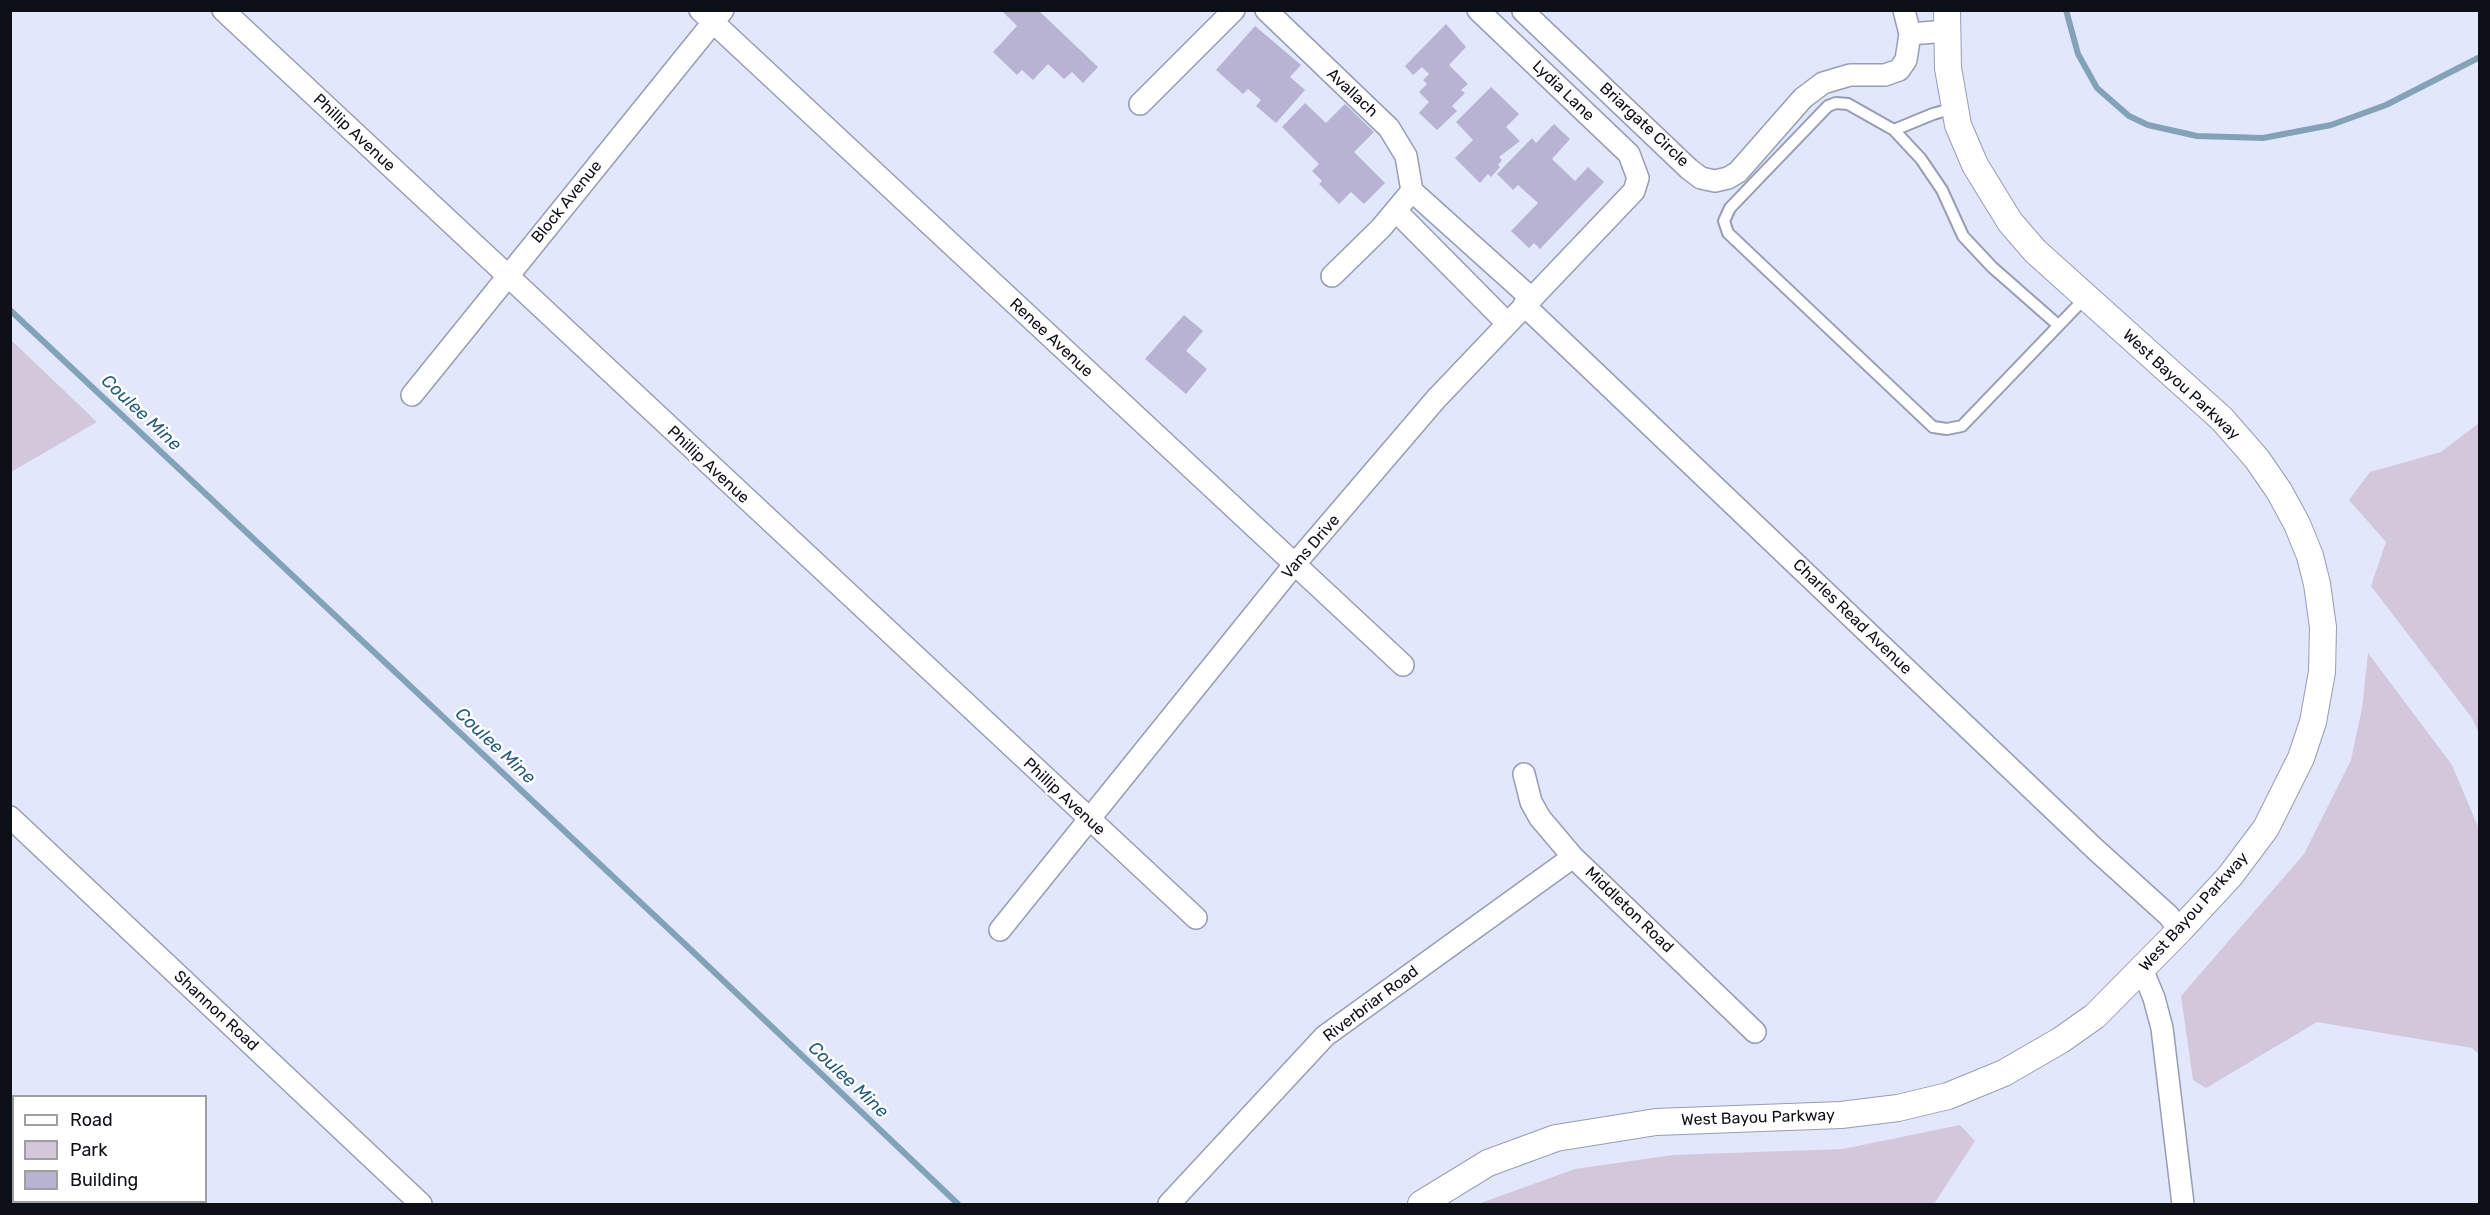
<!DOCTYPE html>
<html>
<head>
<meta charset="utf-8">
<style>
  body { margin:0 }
  #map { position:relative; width:2490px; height:1215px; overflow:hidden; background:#e2e7fb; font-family:Rubik,sans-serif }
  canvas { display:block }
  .frame { position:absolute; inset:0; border:12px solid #0e1018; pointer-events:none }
  .legend { position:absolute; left:12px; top:1095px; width:195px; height:108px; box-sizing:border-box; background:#fff; border:2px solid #9f9fa3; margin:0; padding:8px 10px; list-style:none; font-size:18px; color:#0e1018 }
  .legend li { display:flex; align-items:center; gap:12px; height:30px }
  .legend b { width:30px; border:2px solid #9f9fa3 }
</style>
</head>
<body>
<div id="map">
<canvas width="2490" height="1215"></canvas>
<div class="frame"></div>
<ul class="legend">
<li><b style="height:8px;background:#fff"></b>Road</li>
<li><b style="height:16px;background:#d3c7dc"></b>Park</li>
<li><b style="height:16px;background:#b8b3d3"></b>Building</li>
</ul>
</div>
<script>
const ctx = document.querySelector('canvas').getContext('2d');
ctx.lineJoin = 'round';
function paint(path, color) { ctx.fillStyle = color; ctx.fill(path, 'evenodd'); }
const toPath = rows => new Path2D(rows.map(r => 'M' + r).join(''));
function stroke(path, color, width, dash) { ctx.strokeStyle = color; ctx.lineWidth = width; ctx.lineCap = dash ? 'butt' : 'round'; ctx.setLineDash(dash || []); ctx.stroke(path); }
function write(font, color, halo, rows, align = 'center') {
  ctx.font = font + ' Rubik,sans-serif'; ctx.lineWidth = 5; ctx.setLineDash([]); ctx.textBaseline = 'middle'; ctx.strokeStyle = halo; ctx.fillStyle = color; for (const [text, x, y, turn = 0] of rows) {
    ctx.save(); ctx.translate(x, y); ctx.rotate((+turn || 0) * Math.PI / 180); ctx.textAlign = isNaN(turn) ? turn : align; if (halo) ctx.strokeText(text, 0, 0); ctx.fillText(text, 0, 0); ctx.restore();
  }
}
paint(toPath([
  [10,339,97,422,11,472,10,472],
  [2479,423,2479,733,2472,718,2371,586,2386,542,2349,500,2370,472,2441,452],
  [2368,653,2452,765,2479,829,2479,1054,2472,1048,2317,1022,2206,1088,2193,1080,2181,996,2304,854,2351,760,2362,708],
  [1960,1125,1975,1141,1934,1204,1478,1204,1575,1169,1673,1155,1843,1149]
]), '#d3c7dc');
stroke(toPath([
  [2066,10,2078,54,2097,88,2129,116,2148,125,2197,136,2263,138,2331,125,2386,105,2480,57],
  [10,310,689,948,958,1204]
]), '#83a2b7', 6);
paint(toPath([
  [1001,10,1038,10,1098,67,1083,83,1072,72,1064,79,1048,64,1033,80,1022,70,1017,75,993,52,1017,26],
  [1446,24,1466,47,1449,65,1468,84,1461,90,1465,93,1452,106,1457,111,1437,130,1419,113,1429,102,1419,92,1427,84,1423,80,1429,74,1422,67,1413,75,1405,66],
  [1255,26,1301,65,1290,77,1305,90,1276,123,1256,106,1261,100,1248,89,1243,94,1216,70],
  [1491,87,1519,114,1506,127,1520,141,1499,157,1502,160,1498,165,1500,167,1491,177,1488,174,1480,183,1455,158,1473,140,1456,122],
  [1305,103,1326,123,1345,104,1374,132,1354,152,1385,183,1364,204,1351,192,1339,204,1319,184,1322,181,1312,171,1319,164,1282,127],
  [1554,124,1570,139,1552,159,1575,181,1588,167,1604,182,1540,249,1534,243,1529,248,1511,231,1538,203,1518,185,1513,190,1497,174,1532,138,1536,143],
  [1184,315,1203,331,1186,351,1207,369,1186,394,1145,359]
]), '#b8b3d3');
const service = toPath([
  [1894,130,1933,114,1954,108],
  [2058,325,1992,267,1963,236,1942,190,1921,159,1894,130,1848,104,1836,103,1828,106,1730,208,1724,221,1728,233,1933,427,1947,429,1962,426,2086,297]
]);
const minor = toPath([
  [223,10,1196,918],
  [700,10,1403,665],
  [1266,10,1389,128,1406,156,1412,191,1381,228,1332,276],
  [1523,11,1689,169,1701,178,1715,181,1728,178,1738,172,1803,98,1823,83,1850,75,1885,75,1899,70,1906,60,1910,34,1904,10],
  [1910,34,1947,31],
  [1140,104,1234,10],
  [1412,191,1531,298],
  [1396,211,1507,323],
  [1524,305,2095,849,2168,915,2180,930],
  [412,395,723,10],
  [1524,774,1531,802,1540,818,1573,857,1755,1032],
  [10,817,421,1204],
  [1000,930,1294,565,1436,399,1634,191,1638,178,1629,154,1478,10],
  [2142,969,2154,998,2162,1028,2183,1204],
  [1169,1204,1325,1036,1573,857]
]);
const tertiary = toPath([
  [1421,1204,1488,1163,1556,1138,1656,1122,1841,1115,1898,1108,1948,1096,2004,1073,2061,1040,2095,1016,2180,930,2230,876,2266,828,2301,758,2313,722,2322,672,2323,627,2317,584,2310,556,2297,524,2279,491,2257,459,2222,419,2035,251,2010,222,1975,165,1958,125,1948,68,1947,10]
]);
stroke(service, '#979db4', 14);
stroke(minor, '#979db4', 24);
stroke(tertiary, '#979db4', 28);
stroke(service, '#fff', 10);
stroke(minor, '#fff', 21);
stroke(tertiary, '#fff', 26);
write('16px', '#0e1018', '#fff', [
  ["Lydia Lane",1563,91,44],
  ["Avallach",1352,93,43],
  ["Briargate Circle",1644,125,43],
  ["Phillip Avenue",354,133,43],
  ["Block Avenue",567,202,-51],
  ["Renee Avenue",1051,338,43],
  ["West Bayou Parkway",2181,385,43],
  ["Phillip Avenue",708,465,43],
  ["Vans Drive",1311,547,-49],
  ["Charles Read Avenue",1852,617,44],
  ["Phillip Avenue",1064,797,43],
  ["Middleton Road",1629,910,44],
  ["West Bayou Parkway",2194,912,-48],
  ["Riverbriar Road",1371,1004,-37],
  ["Shannon Road",216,1011,43],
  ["West Bayou Parkway",1758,1118,-2]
]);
write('italic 18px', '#265c7b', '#fff', [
  ["Coulee Mine",141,413,43],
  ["Coulee Mine",495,746,43],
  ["Coulee Mine",848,1080,43]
]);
</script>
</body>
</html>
